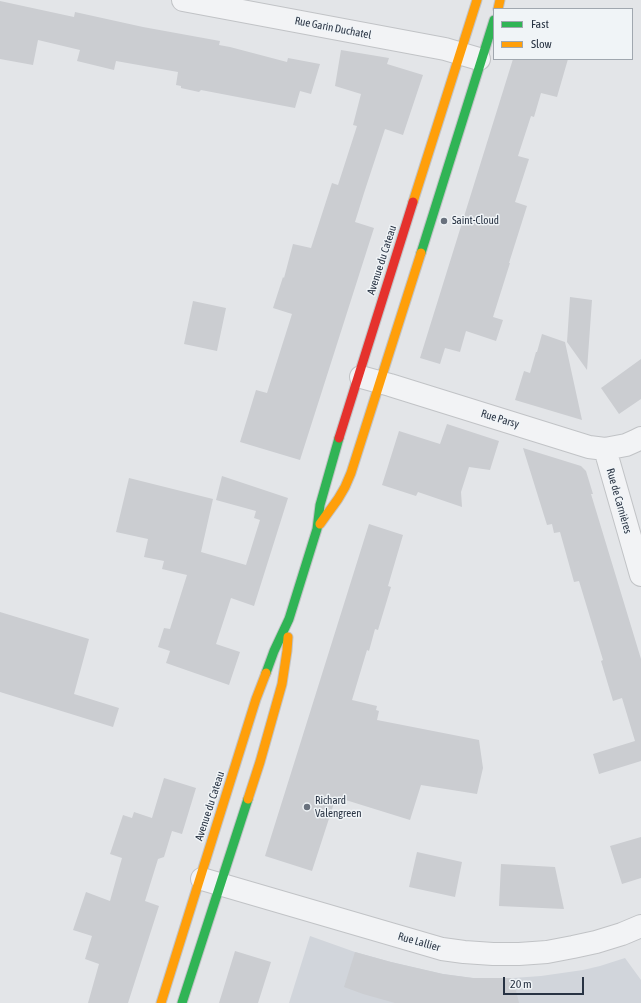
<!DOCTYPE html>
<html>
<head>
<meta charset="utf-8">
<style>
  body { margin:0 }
  #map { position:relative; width:641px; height:1003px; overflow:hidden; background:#e3e5e8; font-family:"Asap Condensed",sans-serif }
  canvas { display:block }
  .legend { position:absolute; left:493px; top:8px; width:140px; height:52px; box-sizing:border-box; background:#f0f4f7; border:1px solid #a0a7af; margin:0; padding:5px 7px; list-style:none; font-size:12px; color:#283343 }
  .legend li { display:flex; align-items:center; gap:8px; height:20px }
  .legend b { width:20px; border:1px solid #a0a7af }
  .scale { position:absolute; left:503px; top:977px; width:81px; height:18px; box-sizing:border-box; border:2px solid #283343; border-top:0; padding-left:5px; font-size:12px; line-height:14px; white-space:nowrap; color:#283343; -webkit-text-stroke:3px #f0f4f7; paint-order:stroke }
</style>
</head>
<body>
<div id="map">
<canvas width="641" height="1003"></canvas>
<ul class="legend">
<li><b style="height:5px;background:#30b455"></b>Fast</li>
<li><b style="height:5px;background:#ff9f0a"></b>Slow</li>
</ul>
<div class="scale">20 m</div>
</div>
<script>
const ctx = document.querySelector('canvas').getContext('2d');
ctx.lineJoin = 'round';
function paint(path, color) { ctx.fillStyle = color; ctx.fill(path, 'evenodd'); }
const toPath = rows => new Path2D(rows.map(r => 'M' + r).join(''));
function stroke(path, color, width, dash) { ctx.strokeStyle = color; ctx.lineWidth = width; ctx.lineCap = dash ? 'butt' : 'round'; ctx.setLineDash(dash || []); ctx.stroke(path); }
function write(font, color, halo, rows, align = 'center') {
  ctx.font = font + ' "Asap Condensed",sans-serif'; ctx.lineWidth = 3; ctx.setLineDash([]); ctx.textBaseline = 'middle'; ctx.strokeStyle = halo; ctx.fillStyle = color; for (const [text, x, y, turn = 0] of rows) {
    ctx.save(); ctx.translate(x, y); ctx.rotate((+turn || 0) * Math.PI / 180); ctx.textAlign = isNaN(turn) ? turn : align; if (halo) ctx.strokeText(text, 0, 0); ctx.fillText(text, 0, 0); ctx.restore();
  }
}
paint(toPath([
  [310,936,355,952,391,962,443,974,473,978,513,978,541,976,583,970,600,966,625,958,641,980,641,1003,289,1003]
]), '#d1d5db');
paint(toPath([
  [0,1,74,17,75,12,143,27,220,41,219,45,230,47,287,62,288,58,320,64,311,94,300,91,295,108,201,90,199,92,181,88,181,86,176,85,178,72,116,61,114,70,77,61,80,50,38,40,33,65,0,59],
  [341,50,389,58,387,64,423,75,403,135,385,129,364,193,355,222,374,228,300,460,240,442,256,390,267,393,292,314,273,308,283,277,284,278,293,244,311,248,332,183,338,185,357,126,353,125,361,94,335,86],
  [513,59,568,59,557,97,541,93,534,117,531,116,518,156,529,159,515,202,527,206,509,263,510,263,493,317,503,320,496,341,466,331,460,352,445,348,440,364,420,358],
  [570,297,592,300,587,370,567,342],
  [193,301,226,308,217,351,184,344],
  [542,334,565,342,582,420,515,400,524,371,530,373,536,352,537,352],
  [641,359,641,399,619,414,601,388],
  [447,424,499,441,490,470,469,467,461,492,462,507,418,492,416,496,382,485,399,431,440,444],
  [523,448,581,466,586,471,593,494,591,494,641,659,641,761,599,774,593,754,635,741,622,698,613,701,601,661,603,660,579,581,574,582,560,532,554,533,552,524,547,525],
  [222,476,288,498,254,606,231,598,216,644,240,652,229,685,166,663,170,651,158,647,164,628,170,629,187,575,162,569,164,561,144,557,148,539,116,532,129,478,213,499,201,552,246,565,260,520,254,518,256,511,216,500],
  [369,524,403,535,388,586,391,587,378,630,375,629,369,651,367,650,352,700,377,706,376,710,379,711,377,720,479,740,483,768,477,794,421,785,410,820,336,797,312,871,265,856],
  [0,612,89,639,74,694,119,708,113,727,0,692],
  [164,778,196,788,182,834,172,831,164,857,158,859,145,901,159,906,128,1003,88,1003,99,964,85,959,92,936,73,930,86,892,110,901,122,858,110,854,123,815,132,818,134,812,152,818],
  [641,837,641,878,622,884,610,846],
  [417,852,462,862,455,897,409,887],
  [501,864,555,867,564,909,499,906],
  [235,951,271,962,258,1003,219,1003],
  [355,952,391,962,443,974,473,978,513,978,519,1003,395,1003,363,994,344,987]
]), '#cbcdd1');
const street = toPath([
  [183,0,445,49,479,59],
  [361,377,390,385,589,447,605,449,626,445,635,441,641,438],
  [605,449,641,575],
  [202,879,442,949,464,952,493,954,519,954,547,952,573,947,596,942,622,934,641,926]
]);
const fast = toPath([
  [421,253,494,20],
  [266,673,274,651,289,619,317,529,320,505,339,438],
  [182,1003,248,799]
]);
const slow = toPath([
  [498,9,500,0],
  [413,202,477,0],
  [320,524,338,499,345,487,351,473,421,253],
  [248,799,260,762,282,684,287,651,288,637],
  [161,1003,256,699,266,673]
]);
const jam = toPath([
  [339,438,413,202]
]);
stroke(street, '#c1c3c6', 24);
stroke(fast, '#c1c3c6', 11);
stroke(slow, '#c1c3c6', 11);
stroke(jam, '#c1c3c6', 11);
stroke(street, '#f2f3f5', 22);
stroke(fast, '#30b455', 9);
stroke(slow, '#ff9f0a', 9);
stroke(jam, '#e5322d', 9);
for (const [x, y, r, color] of [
  [444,221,4,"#69717d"],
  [307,807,4,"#69717d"]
]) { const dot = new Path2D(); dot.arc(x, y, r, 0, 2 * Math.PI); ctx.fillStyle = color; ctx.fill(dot); stroke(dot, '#f0f4f7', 1.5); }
write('11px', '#283343', '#f0f4f7', [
  ["Rue Garin Duchatel",333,28,11],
  ["Avenue du Cateau",382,260,-72],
  ["Rue Parsy",500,419,17],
  ["Rue de Carnières",619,501,74],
  ["Avenue du Cateau",210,806,-72],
  ["Rue Lallier",419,942,16]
]);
write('11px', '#283343', '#f0f4f7', [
  ["Saint-Cloud",452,221],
  ["Richard",315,801],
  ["Valengreen",315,814]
], 'left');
</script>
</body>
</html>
